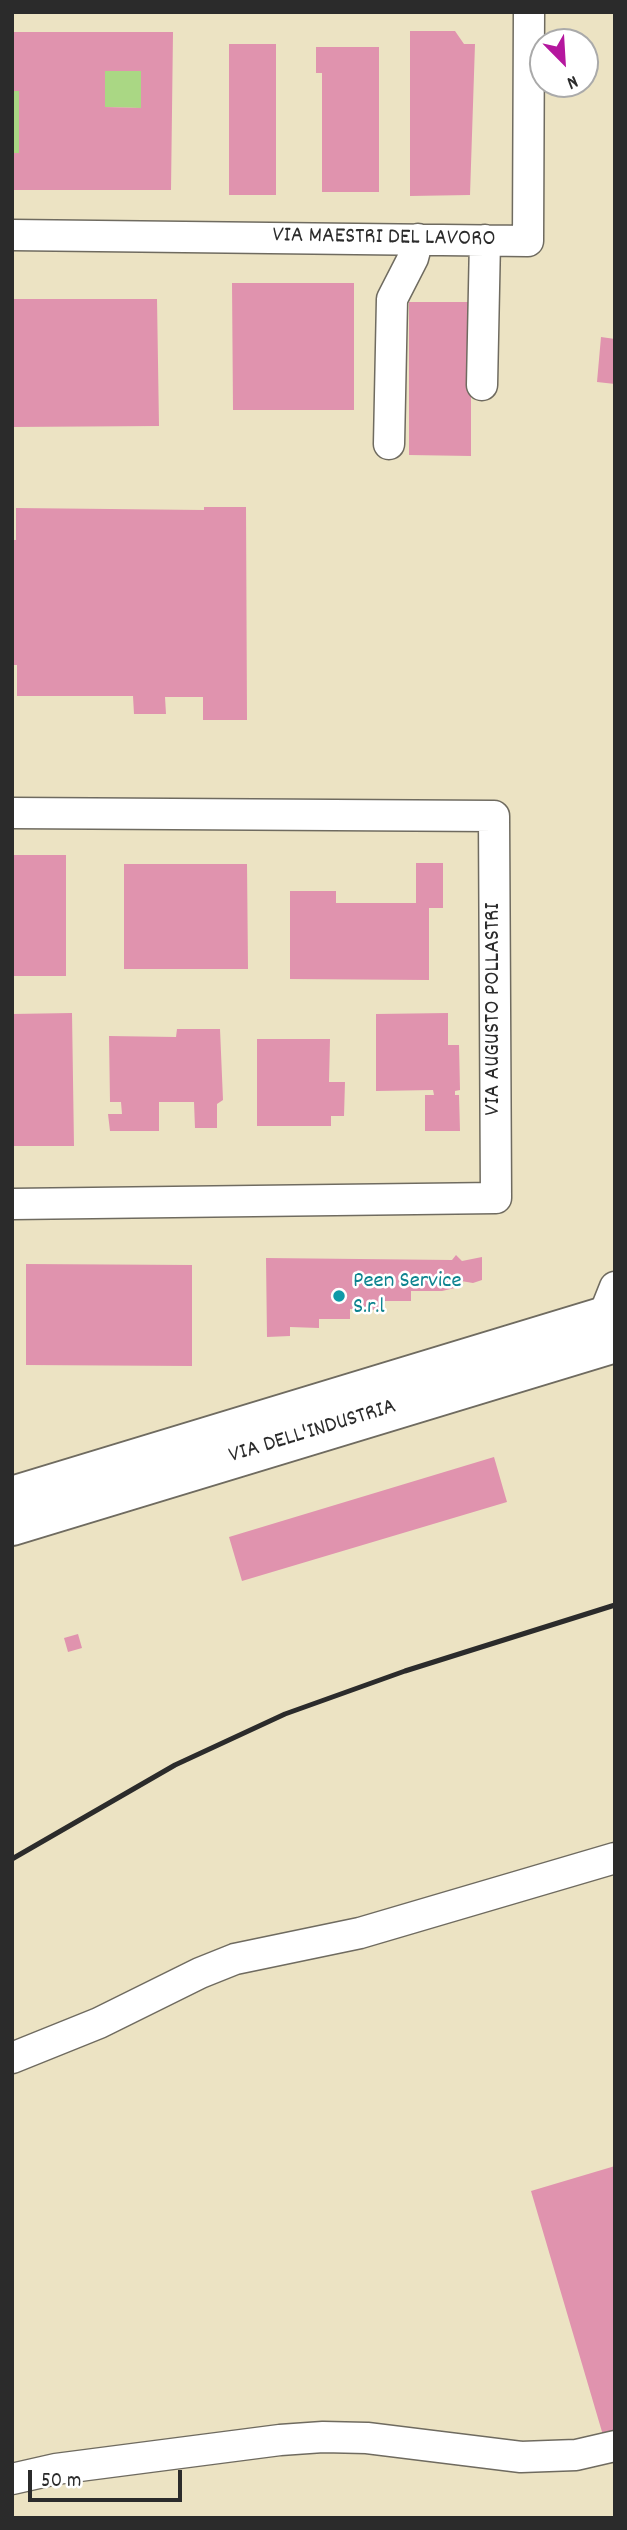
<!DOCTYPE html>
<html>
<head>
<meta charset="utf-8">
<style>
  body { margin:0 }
  #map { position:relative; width:627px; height:2530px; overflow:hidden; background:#ece3c3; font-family:Dekko,sans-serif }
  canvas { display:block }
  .frame { position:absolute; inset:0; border:14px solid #2b2b2b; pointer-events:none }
  .north { position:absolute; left:529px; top:28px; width:70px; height:70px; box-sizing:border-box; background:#fff; border:2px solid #aaa; border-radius:50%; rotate:156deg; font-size:19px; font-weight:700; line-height:28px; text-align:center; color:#2b2b2b }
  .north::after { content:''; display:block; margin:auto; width:24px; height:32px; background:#b5179e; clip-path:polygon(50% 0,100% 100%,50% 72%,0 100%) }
  .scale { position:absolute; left:28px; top:2470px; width:154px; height:32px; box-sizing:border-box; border:4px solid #2b2b2b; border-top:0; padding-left:9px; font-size:21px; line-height:24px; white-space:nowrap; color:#2b2b2b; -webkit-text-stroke:5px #fff; paint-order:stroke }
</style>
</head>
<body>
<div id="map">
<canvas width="627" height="2530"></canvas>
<div class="frame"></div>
<div class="north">N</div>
<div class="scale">50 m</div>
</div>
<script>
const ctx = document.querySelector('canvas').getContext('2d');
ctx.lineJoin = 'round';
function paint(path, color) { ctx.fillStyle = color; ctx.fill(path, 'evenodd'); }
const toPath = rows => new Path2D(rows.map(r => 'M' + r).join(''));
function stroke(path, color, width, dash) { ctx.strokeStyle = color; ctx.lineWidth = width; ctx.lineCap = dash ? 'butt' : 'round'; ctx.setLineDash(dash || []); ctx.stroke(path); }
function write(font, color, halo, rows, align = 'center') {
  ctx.font = font + ' Dekko,sans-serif'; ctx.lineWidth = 5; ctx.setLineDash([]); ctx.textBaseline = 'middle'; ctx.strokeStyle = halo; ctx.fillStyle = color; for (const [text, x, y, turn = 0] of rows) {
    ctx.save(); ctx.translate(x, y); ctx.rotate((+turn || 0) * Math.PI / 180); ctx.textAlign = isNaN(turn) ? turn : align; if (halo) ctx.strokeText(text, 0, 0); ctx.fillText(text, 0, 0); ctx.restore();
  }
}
paint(toPath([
  [105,71,141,71,141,108,105,107],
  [12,91,19,91,19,153,12,153]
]), '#aad784');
paint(toPath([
  [410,31,455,31,464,44,475,44,470,195,410,196],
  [12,32,173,32,171,190,12,190,12,153,19,153,19,91,12,91],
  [105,71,141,71,141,108,105,107],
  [229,44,276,44,276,195,229,195],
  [316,47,379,47,379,192,322,192,322,73,316,73],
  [232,283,354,283,354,410,233,410],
  [12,299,157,299,159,426,12,427],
  [409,302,471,302,471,456,409,455],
  [601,337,615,339,615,384,597,382],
  [204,507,246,507,247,720,203,720,203,697,165,697,166,714,134,714,133,696,17,696,17,665,12,665,12,540,16,540,16,508,204,510],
  [12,855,66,855,66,976,12,976],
  [416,863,443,863,443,908,429,908,429,980,290,979,290,891,336,891,336,903,416,903],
  [124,864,247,864,248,969,124,969],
  [72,1013,74,1146,12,1146,12,1014],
  [448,1013,448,1045,459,1045,460,1090,455,1091,455,1095,459,1095,460,1131,425,1131,425,1095,434,1095,433,1090,376,1091,376,1014],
  [177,1029,220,1029,223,1100,217,1104,217,1128,195,1128,194,1102,159,1102,159,1131,110,1131,108,1114,122,1114,121,1102,110,1102,109,1036,176,1037],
  [257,1039,330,1039,329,1082,345,1082,344,1116,331,1116,331,1126,257,1126],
  [456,1255,462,1261,482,1257,482,1280,473,1283,461,1281,459,1287,442,1291,411,1291,411,1301,380,1301,381,1310,350,1309,350,1319,319,1319,319,1328,290,1327,290,1336,267,1337,266,1258,452,1260],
  [26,1264,192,1265,192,1366,26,1365],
  [494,1457,507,1502,242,1581,229,1537],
  [78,1634,82,1648,68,1652,64,1638],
  [615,2166,615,2439,605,2442,531,2191]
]), '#e093ae');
const minor = toPath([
  [12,235,528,241,529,12],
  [482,385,485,240],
  [389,444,392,299,413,258,418,239],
  [12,813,494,816,496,1198,12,1204],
  [603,1317,615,1287],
  [12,2058,99,2023,200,1973,235,1959,360,1933,615,1858],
  [12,2479,56,2469,280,2440,323,2437,367,2438,521,2457,576,2455,615,2446]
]);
const major = toPath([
  [12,1496,615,1313],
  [12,1526,615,1343]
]);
stroke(minor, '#6f6b60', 33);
stroke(major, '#6f6b60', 42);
stroke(minor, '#fff', 30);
stroke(major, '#fff', 38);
stroke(toPath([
  [12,1859,175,1765,285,1714,405,1671,615,1605]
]), '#2b2b2b', 5);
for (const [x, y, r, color] of [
  [339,1296,7,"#0f9aa8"]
]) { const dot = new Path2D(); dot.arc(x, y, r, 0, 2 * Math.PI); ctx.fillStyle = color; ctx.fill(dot); stroke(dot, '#fff', 2.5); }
write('23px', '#2b2b2b', '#fff', [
  ["VIA MAESTRI DEL LAVORO",384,239,1],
  ["VIA AUGUSTO POLLASTRI",495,1009,-90],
  ["VIA DELL'INDUSTRIA",313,1433,-17]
]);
write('23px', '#0d838f', '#fff', [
  ["Peen Service",353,1283],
  ["S.r.l",353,1309]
], 'left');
</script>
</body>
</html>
